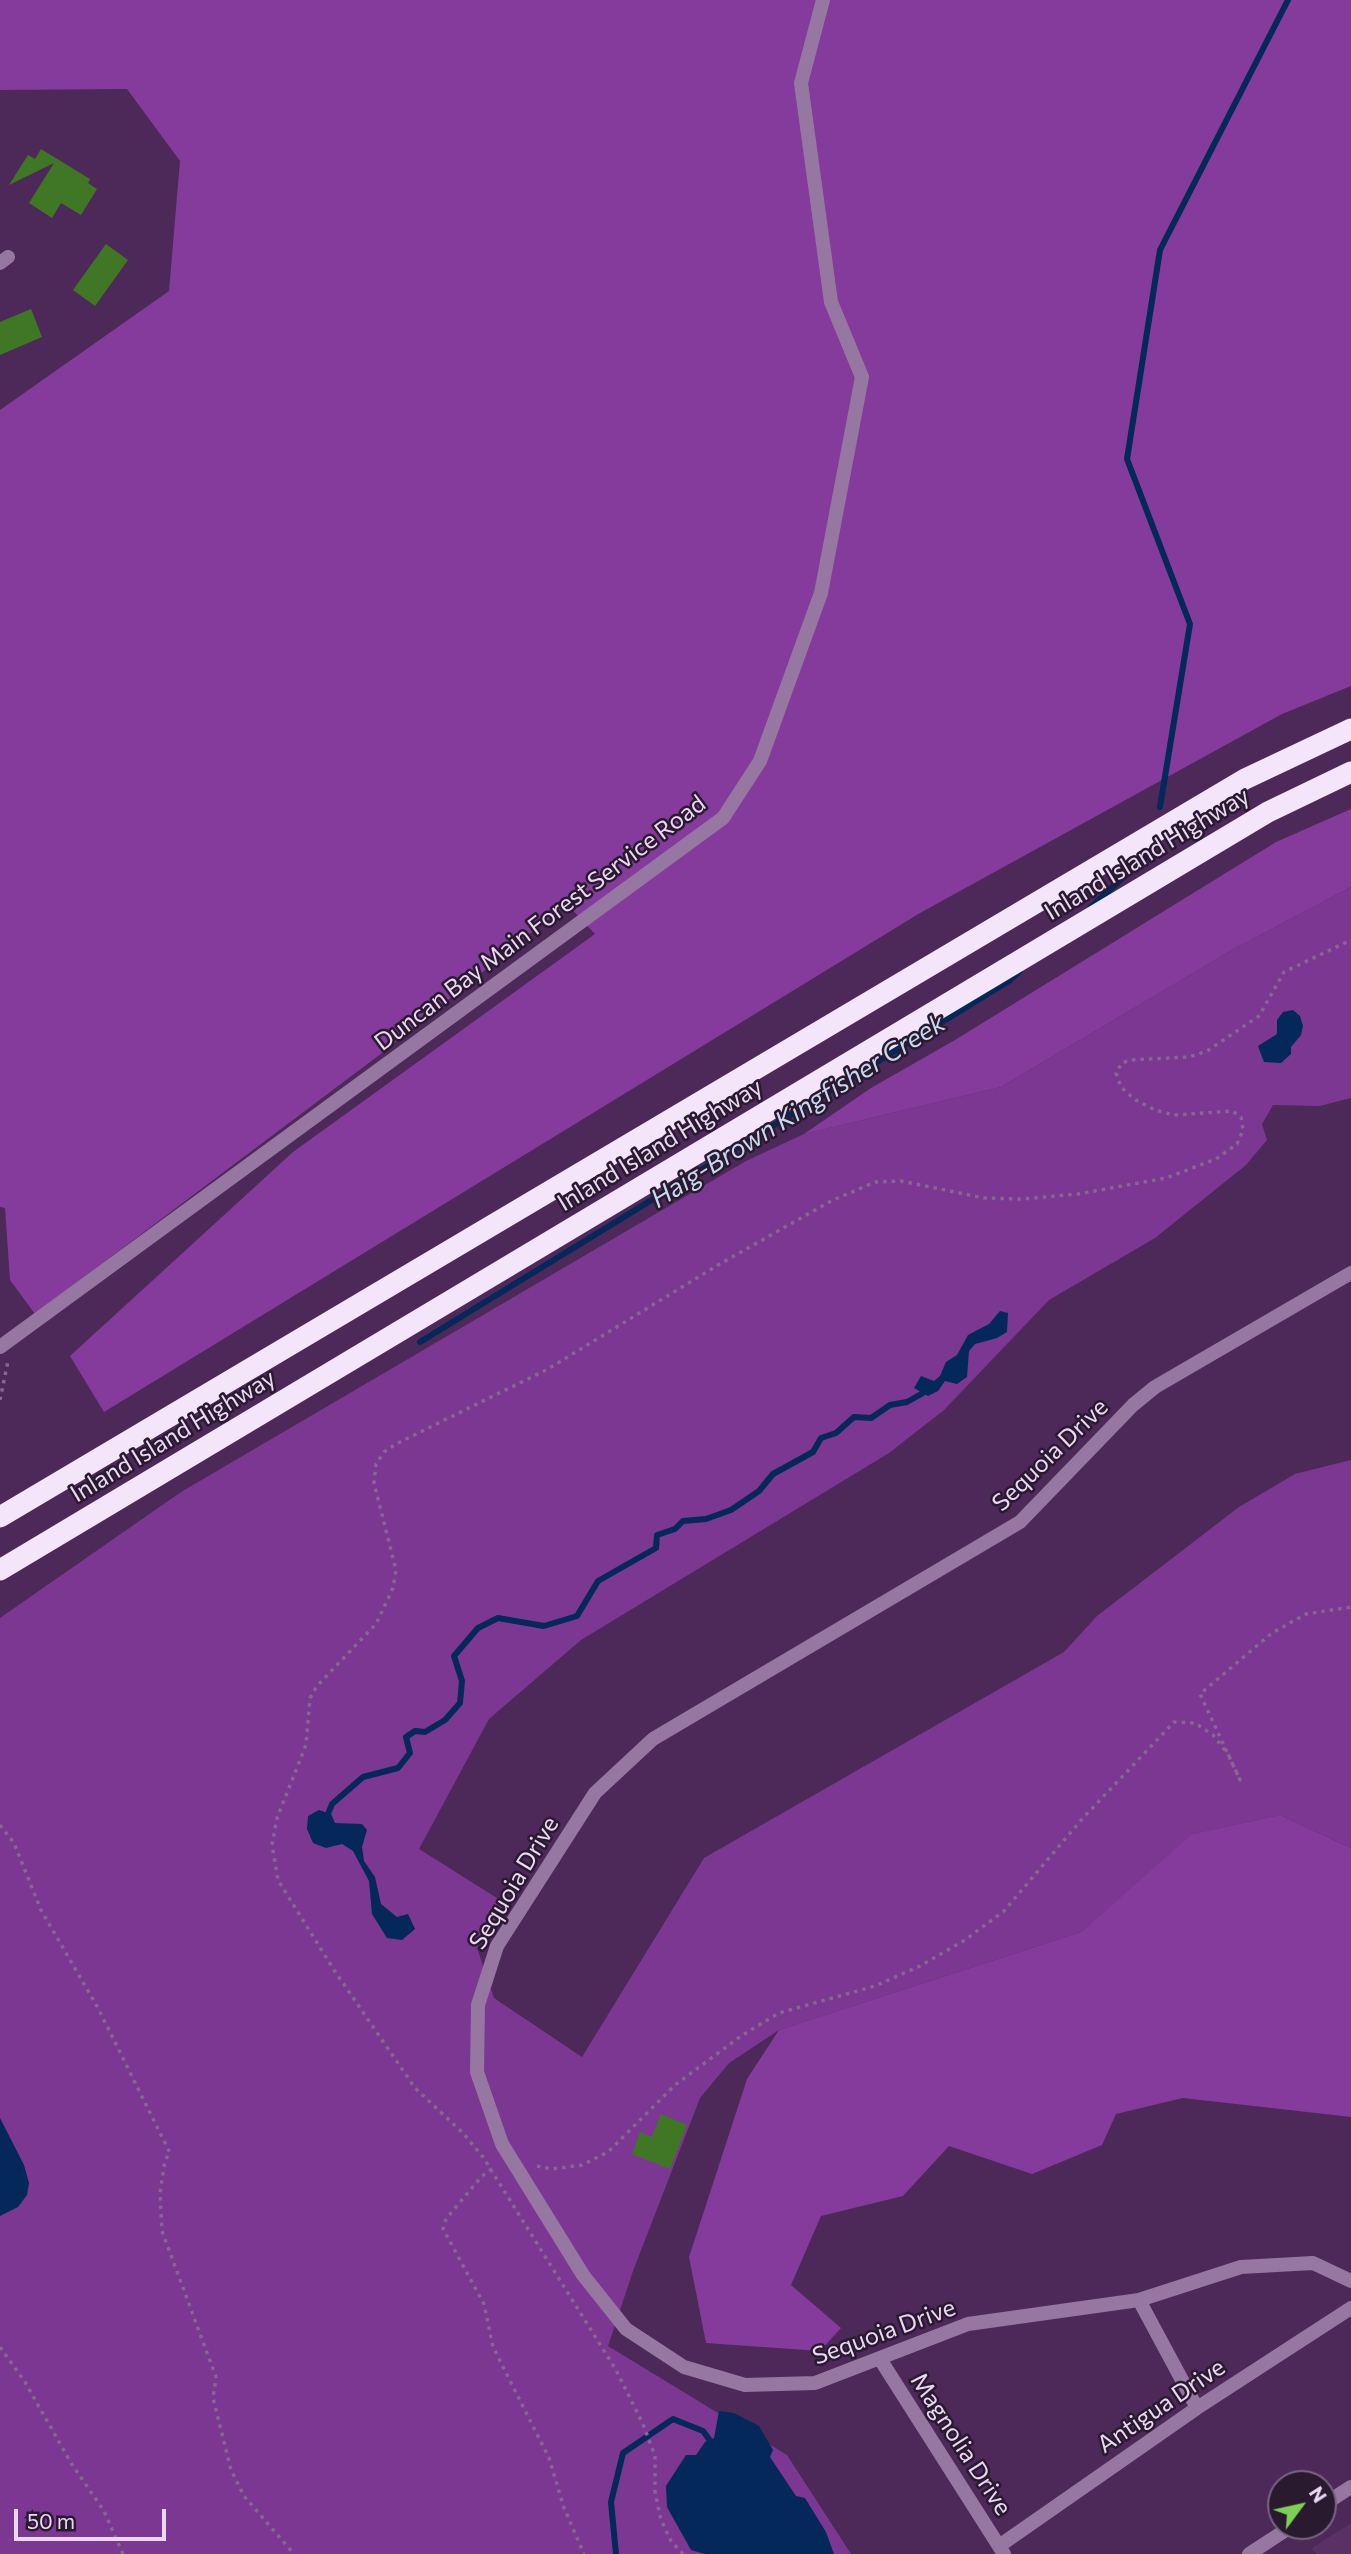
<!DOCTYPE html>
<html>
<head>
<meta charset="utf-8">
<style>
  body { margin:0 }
  #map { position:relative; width:1351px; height:2554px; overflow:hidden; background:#4c2958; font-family:Commissioner,sans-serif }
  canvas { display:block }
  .north { position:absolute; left:1267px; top:2470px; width:70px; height:70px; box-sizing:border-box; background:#291a2f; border:2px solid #77657d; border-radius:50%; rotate:57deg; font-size:19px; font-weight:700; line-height:28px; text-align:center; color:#ebd6f3 }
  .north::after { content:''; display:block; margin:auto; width:24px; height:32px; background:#7cd155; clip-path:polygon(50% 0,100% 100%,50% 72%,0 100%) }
  .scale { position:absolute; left:14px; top:2509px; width:152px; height:32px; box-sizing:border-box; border:4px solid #ebd6f3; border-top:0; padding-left:9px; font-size:21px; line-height:24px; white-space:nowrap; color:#ebd6f3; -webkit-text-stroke:5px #291a2f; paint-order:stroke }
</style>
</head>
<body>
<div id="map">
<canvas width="1351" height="2554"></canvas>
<div class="north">N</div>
<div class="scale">50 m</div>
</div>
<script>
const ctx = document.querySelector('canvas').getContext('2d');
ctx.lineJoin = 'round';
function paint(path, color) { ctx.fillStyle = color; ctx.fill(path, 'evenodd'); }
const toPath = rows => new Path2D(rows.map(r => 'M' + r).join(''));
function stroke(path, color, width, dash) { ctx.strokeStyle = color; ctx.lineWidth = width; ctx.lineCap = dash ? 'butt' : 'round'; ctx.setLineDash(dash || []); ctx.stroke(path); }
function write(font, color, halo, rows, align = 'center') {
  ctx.font = font + ' Commissioner,sans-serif'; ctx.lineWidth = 5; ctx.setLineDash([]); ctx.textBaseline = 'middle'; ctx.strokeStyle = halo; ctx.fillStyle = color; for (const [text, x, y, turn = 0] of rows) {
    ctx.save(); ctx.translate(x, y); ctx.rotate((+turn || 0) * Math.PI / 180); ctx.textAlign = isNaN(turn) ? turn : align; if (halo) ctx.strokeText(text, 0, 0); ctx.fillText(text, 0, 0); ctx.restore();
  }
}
paint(toPath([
  [1351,2523,1351,2554,1316,2554,1312,2548]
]), '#593166');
paint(toPath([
  [1351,887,1351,1098,1320,1106,1273,1105,1262,1124,1267,1140,1246,1165,1155,1238,1049,1300,944,1410,889,1453,581,1640,489,1719,419,1849,505,1903,477,1948,494,1998,582,2057,704,1858,1064,1652,1097,1616,1239,1507,1295,1474,1351,1460,1351,1848,1280,1815,1193,1834,1081,1932,779,2030,729,2063,700,2098,633,2271,608,2346,787,2455,851,2554,0,2554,0,1618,181,1492,746,1161,804,1134,1001,1087,1232,950]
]), '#7c3792');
paint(toPath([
  [0,0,1351,0,1351,686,1282,714,920,913,104,1412,70,1356,293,1152,595,934,567,904,382,1053,35,1314,10,1280,5,1208,0,1207,0,410,169,291,180,161,127,89,0,90],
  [1351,809,1351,887,1232,950,1001,1087,804,1134,871,1088,955,1040,1276,842],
  [1280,1815,1351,1848,1351,2117,1183,2098,1116,2114,1102,2145,1032,2174,949,2146,903,2196,821,2216,791,2285,841,2328,820,2351,706,2343,689,2257,747,2079,779,2030,1081,1932,1192,1834]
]), '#843b9b');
paint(toPath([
  [1293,1010,1300,1016,1303,1026,1301,1035,1291,1047,1291,1054,1281,1063,1264,1062,1258,1046,1277,1034,1277,1020,1283,1012],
  [1000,1311,1008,1313,1007,1332,997,1338,975,1344,969,1351,967,1377,957,1384,945,1381,938,1391,928,1396,914,1388,921,1376,934,1381,940,1376,946,1362,957,1355,968,1335,989,1324],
  [319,1810,331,1814,335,1823,362,1824,367,1830,362,1847,364,1861,375,1877,381,1904,397,1917,408,1914,415,1929,402,1940,387,1938,372,1914,369,1881,353,1851,342,1844,326,1848,313,1843,307,1829,308,1816],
  [0,2118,24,2165,29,2183,27,2195,18,2207,0,2216],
  [719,2411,734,2413,759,2426,773,2450,770,2457,796,2496,805,2498,826,2532,834,2554,705,2554,691,2550,667,2507,666,2486,686,2455,696,2455,705,2442,714,2438]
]), '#032859');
stroke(toPath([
  [1160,807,1190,624,1127,459,1160,250,1288,0],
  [1090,908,1153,850],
  [420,1342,1009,981,1020,971],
  [326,1819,332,1804,363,1777,398,1768,410,1753,406,1737,415,1731,425,1732,445,1720,460,1703,462,1681,454,1656,478,1628,498,1618,544,1626,577,1616,598,1581,656,1548,657,1535,675,1529,683,1521,706,1519,731,1510,759,1491,773,1474,813,1452,821,1438,836,1433,854,1417,871,1418,890,1405,907,1402,923,1393],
  [616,2554,611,2502,623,2453,673,2419,703,2431,714,2446]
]), '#032859', 6);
paint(toPath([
  [41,149,90,179,88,183,97,189,81,215,61,203,52,218,29,203,54,163,9,185,28,155,35,159],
  [106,244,128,260,95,306,73,290],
  [31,309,42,337,0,355,0,322],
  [661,2114,687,2125,670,2169,632,2154,640,2132,652,2137]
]), '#407725');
stroke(toPath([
  [0,1400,8,1361],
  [0,1825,14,1843,41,1910,98,2008,170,2153,165,2160,160,2193,162,2231,216,2377,213,2398,231,2470,244,2496,294,2554],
  [537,2166,552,2169,582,2165,608,2152,675,2085,741,2036,779,2013,875,1986,920,1966,965,1940,1004,1911,1083,1818,1174,1722,1195,1723,1213,1735,1228,1754,1240,1780,1200,1694,1272,1633,1306,1614,1351,1607],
  [492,2169,482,2176,446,2219,443,2229,484,2304,493,2347,549,2458,564,2508,584,2554],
  [0,2347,25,2382,71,2463,104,2511,123,2554],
  [683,2554,671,2541,661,2520,655,2492,655,2456,643,2424,616,2370,483,2157,463,2133,415,2088,334,1970,278,1880,272,1845,277,1818,306,1745,310,1698,317,1686,376,1624,393,1588,396,1570,374,1483,376,1464,384,1452,396,1444,548,1369,718,1265,831,1201,875,1182,901,1181,984,1198,1022,1199,1078,1194,1166,1178,1216,1159,1237,1144,1243,1130,1241,1117,1232,1111,1174,1115,1155,1110,1134,1099,1121,1087,1116,1073,1122,1063,1130,1060,1189,1057,1207,1051,1259,1016,1284,972,1351,940]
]), '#85678f', 3.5, [3.5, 5]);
stroke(toPath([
  [0,263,8,257],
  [1351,1273,1155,1387,1133,1405,1020,1522,653,1739,595,1793,497,1946,478,2005,477,2072,502,2144,583,2275,626,2329,684,2367,745,2385,815,2383,968,2324,1139,2300,1241,2267,1313,2263,1351,2281],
  [0,1347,723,818,760,761,821,593,862,377,831,302,801,83,823,0],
  [1139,2300,1197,2408],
  [880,2359,1004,2554],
  [1323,2505,1351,2487],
  [999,2546,1197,2408,1351,2308],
  [1249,2554,1292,2526]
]), '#9677a1', 14);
stroke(toPath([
  [0,1517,1245,779,1351,729],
  [0,1570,1268,812,1351,772]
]), '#f5e5fa', 21);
write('24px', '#ebd6f3', '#291a2f', [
  ["Inland Island Highway",1147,854,-31],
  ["Duncan Bay Main Forest Service Road",540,923,-37],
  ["Inland Island Highway",660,1145,-31],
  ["Inland Island Highway",173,1436,-31],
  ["Sequoia Drive",1050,1455,-44],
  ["Sequoia Drive",514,1883,-59],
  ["Sequoia Drive",884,2332,-20],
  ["Antigua Drive",1161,2406,-34],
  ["Magnolia Drive",961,2444,57]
]);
write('italic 26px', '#c7d8f0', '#291a2f', [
  ["Haig-Brown Kingfisher Creek",798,1111,-32]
]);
</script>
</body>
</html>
